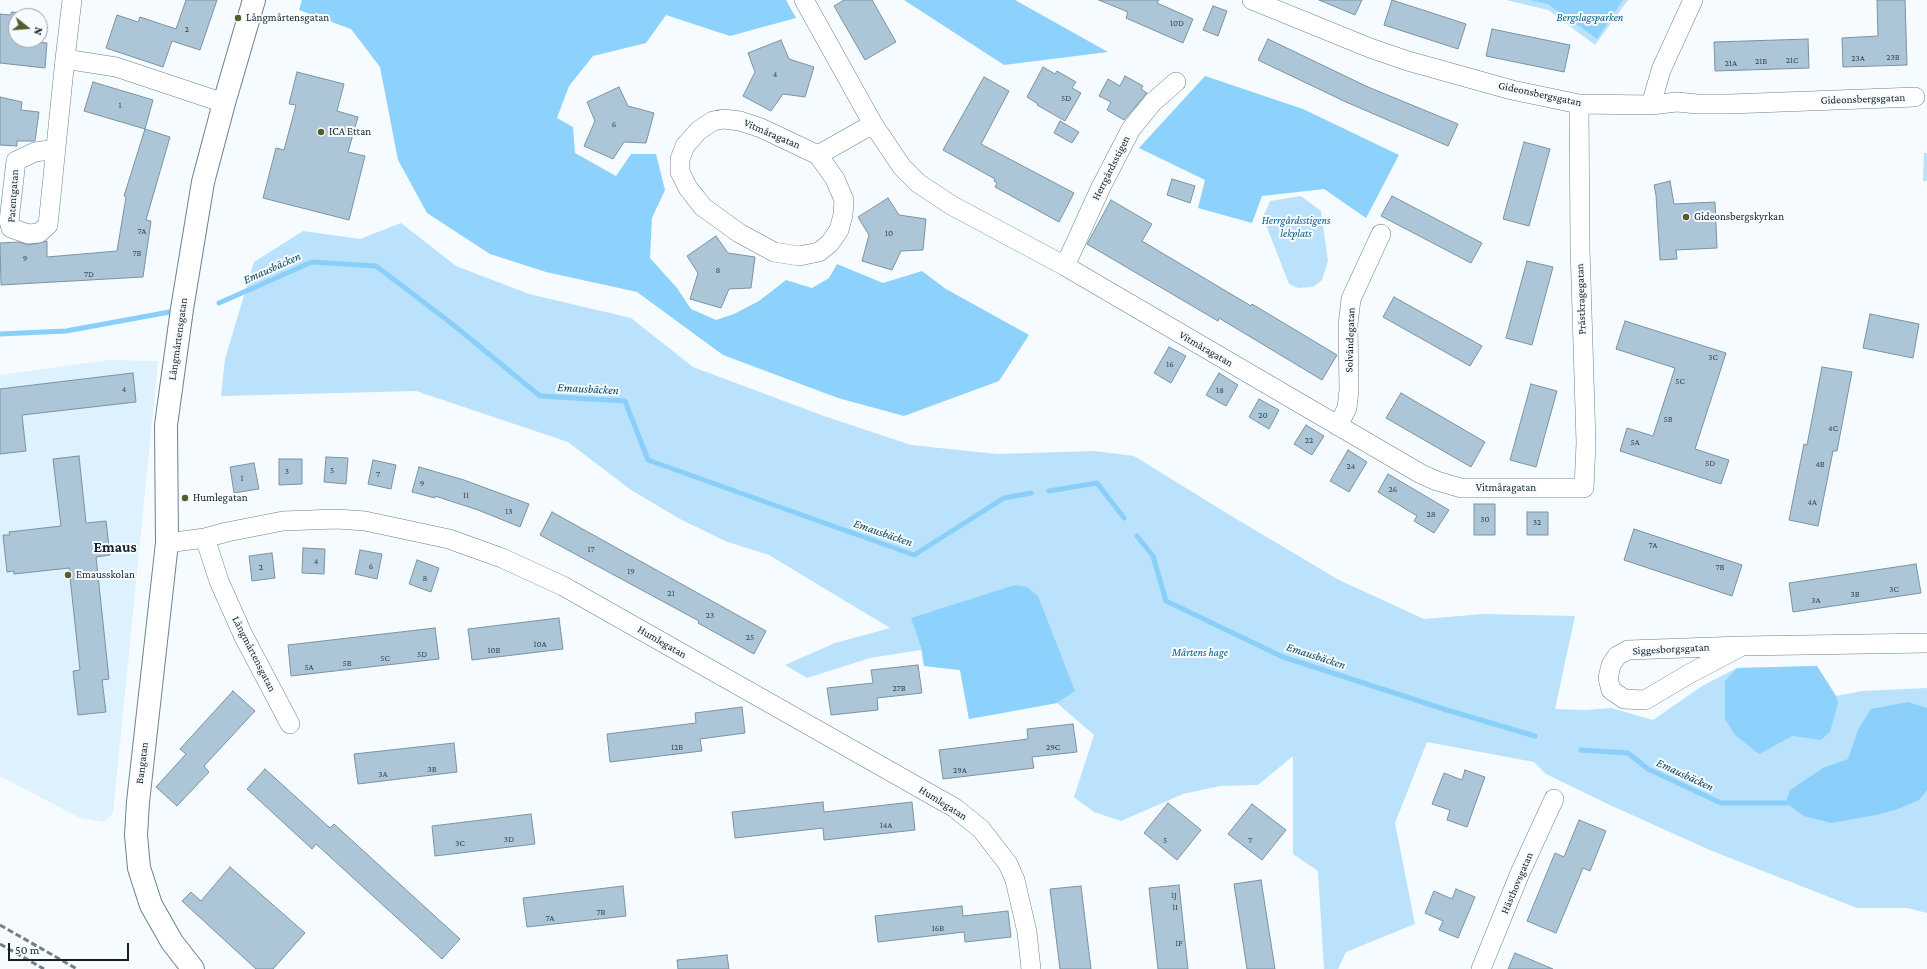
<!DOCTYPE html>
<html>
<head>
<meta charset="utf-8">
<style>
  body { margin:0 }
  #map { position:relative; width:1927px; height:969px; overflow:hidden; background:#f6fbff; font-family:"Crimson Pro",serif }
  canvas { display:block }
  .north { position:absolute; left:8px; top:8px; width:40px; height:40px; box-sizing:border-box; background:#f6fbff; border:1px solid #9ca3a8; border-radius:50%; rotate:107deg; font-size:11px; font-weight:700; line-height:16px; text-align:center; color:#162026 }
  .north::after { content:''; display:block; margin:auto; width:14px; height:18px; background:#575c2a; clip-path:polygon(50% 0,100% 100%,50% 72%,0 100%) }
  .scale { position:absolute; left:8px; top:943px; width:121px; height:18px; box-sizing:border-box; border:2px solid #162026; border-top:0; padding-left:5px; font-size:12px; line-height:14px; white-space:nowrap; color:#162026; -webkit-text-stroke:3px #f6fbff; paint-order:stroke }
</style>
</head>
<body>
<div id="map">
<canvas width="1927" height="969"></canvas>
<div class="north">N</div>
<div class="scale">50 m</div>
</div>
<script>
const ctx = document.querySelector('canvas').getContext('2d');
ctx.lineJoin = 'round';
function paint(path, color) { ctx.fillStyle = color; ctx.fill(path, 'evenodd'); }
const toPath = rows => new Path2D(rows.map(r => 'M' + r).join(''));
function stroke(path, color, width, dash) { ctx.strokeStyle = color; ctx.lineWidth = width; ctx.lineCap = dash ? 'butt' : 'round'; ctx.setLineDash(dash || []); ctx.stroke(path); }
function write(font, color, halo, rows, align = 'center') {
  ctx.font = font + ' "Crimson Pro",serif'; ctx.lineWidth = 4; ctx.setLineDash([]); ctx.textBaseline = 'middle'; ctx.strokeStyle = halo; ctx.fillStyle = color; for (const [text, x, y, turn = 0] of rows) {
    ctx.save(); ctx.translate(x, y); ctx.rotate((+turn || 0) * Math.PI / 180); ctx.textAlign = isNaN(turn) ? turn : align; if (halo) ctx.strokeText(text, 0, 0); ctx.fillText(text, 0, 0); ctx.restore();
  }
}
paint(toPath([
  [109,360,158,361,113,813,104,822,78,817,0,776,0,375]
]), '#ddf1fe');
paint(toPath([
  [1506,0,1628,0,1595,45,1548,10],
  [1924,153,1927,153,1927,181,1923,181],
  [1301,196,1321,211,1328,261,1322,280,1313,287,1298,288,1289,284,1263,217,1270,201],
  [401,223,456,266,529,294,631,318,693,367,824,416,911,445,997,454,1094,451,1134,456,1233,517,1339,580,1424,619,1483,614,1575,616,1555,709,1586,710,1611,708,1653,720,1702,686,1737,668,1817,666,1836,696,1862,691,1927,688,1927,913,1907,908,1857,908,1712,851,1612,806,1546,774,1534,762,1427,742,1395,823,1415,924,1346,952,1338,969,1324,969,1318,871,1293,854,1293,756,1258,785,1220,786,1183,794,1121,821,1094,812,1074,797,1094,735,1057,703,969,719,960,670,924,666,921,650,870,658,807,678,785,665,835,643,890,628,769,555,725,541,680,519,631,490,568,442,416,391,221,396,225,359,254,262,303,231,360,239]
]), '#bbe2fc');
paint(toPath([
  [302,0,786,0,796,18,730,36,666,15,646,43,593,56,569,86,557,118,573,127,575,153,616,176,631,154,656,154,665,190,652,218,650,258,677,288,691,309,716,320,734,314,759,301,786,280,812,288,829,278,837,264,883,283,922,271,946,289,1029,335,999,381,904,416,838,398,723,355,637,292,546,272,490,254,427,213,398,160,380,67,351,29,299,10],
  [904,0,1015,0,1108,52,1004,65],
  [1529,0,1623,0,1597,39,1548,4],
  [1205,76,1303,109,1399,155,1366,218,1324,189,1262,196,1252,223,1198,208,1205,180,1139,148],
  [1015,585,1027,587,1038,596,1075,691,1057,703,969,719,960,670,924,666,922,650,911,618],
  [1817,666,1836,696,1838,703,1830,732,1821,740,1792,736,1759,754,1735,735,1725,719,1725,681,1737,668]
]), '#8dd2fc');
paint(toPath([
  [1908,702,1927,708,1927,790,1919,800,1898,809,1876,815,1831,823,1804,816,1786,803,1790,790,1823,768,1848,759,1858,730,1871,709]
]), '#8acff9');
stroke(toPath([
  [219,303,312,262,376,266,451,323,540,396,625,401,648,460,914,555,1004,498,1031,493],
  [0,334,66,331,175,311],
  [1049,491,1097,483,1124,518],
  [1137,536,1153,556,1166,601,1283,657,1447,710,1535,736],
  [1581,750,1628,753,1648,769,1721,803,1786,803]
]), '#8acff9', 5);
const building = toPath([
  [186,0,217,0,200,50,172,41,163,67,106,48,117,15,138,22,140,17,176,29,186,0],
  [844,0,872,0,896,42,865,60,834,6,844,0],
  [1099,0,1159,0,1157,3,1193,19,1183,43,1126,18,1128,12,1099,0],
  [1319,0,1362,0,1355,15,1319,0],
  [1392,0,1466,24,1458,49,1384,25,1392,0],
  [1877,0,1905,0,1907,65,1843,67,1842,38,1878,36,1877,0],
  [1213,6,1227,11,1218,36,1203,30,1213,6],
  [12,12,32,15,31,16,16,16,16,40,47,43,45,68,0,63,0,14,10,15,12,12],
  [1492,29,1570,45,1564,72,1486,56,1492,29],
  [1268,39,1368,87,1458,124,1448,146,1346,102,1258,60,1268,39],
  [1808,39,1809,68,1715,71,1714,42,1808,39],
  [781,40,789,59,814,67,805,97,783,94,771,111,743,96,755,72,748,53,781,40],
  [1043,67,1055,74,1057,71,1076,82,1072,88,1081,93,1065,121,1037,105,1038,104,1027,97,1043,67],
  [297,72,344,84,337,111,358,117,348,152,365,156,349,220,263,198,276,148,284,150,296,105,289,104,297,72],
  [1125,76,1143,86,1141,89,1147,93,1124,120,1107,110,1111,102,1099,96,1108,79,1120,86,1125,76],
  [984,77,1009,91,981,144,1074,193,1059,222,995,187,997,183,994,181,995,179,943,150,984,77],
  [93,82,153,100,145,129,84,111,93,82],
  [619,87,628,106,654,113,646,143,624,142,613,159,584,146,595,121,587,102,619,87],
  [0,97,22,102,21,110,39,112,35,141,17,141,17,146,0,145,0,97],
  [1060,121,1079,132,1072,143,1054,133,1060,121],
  [145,129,170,137,146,220,151,221,143,277,1,285,0,243,19,242,29,245,47,241,47,257,117,251,126,197,124,196,145,129],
  [1524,142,1550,149,1529,226,1503,219,1524,142],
  [1172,179,1195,186,1190,203,1167,195,1172,179],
  [1670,181,1674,204,1715,202,1717,248,1676,250,1677,259,1660,260,1656,195,1654,185,1670,181],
  [1392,196,1482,243,1471,263,1381,216,1392,196],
  [888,198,899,215,926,219,923,250,901,251,892,270,862,261,869,235,858,217,888,198],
  [1111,200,1152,224,1142,241,1251,306,1252,304,1337,355,1322,380,1219,318,1218,321,1087,244,1111,200],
  [716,236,728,253,755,257,751,288,729,289,721,308,690,299,698,273,687,256,716,236],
  [1527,261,1553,267,1532,345,1506,338,1527,261],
  [1394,297,1482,346,1470,366,1383,317,1394,297],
  [1870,314,1919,324,1913,358,1863,348,1870,314],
  [1625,321,1726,353,1695,449,1729,460,1721,484,1620,451,1627,428,1653,436,1675,368,1616,349,1625,321],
  [1169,347,1186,356,1171,383,1154,373,1169,347],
  [1822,367,1852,372,1837,451,1833,451,1818,526,1789,520,1804,444,1807,445,1822,367],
  [133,373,136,402,22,415,26,451,0,454,0,389,133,373],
  [1219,373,1238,385,1226,406,1206,395,1219,373],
  [1531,384,1557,391,1536,467,1510,460,1531,384],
  [1401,393,1485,442,1471,467,1386,418,1401,393],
  [1259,399,1279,410,1269,429,1249,417,1259,399],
  [1306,425,1324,436,1312,455,1294,444,1306,425],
  [1348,450,1367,462,1349,492,1330,481,1348,450],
  [79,456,86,523,106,521,110,555,96,557,109,679,102,680,106,712,78,715,73,671,80,670,69,568,14,574,14,571,7,572,3,535,10,535,9,532,61,526,53,459,79,456],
  [326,457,348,458,346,484,324,482,326,457],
  [279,459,302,459,302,484,279,485,279,459],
  [373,460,396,465,391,489,368,484,373,460],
  [254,463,259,489,234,493,230,467,254,463],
  [419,467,464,480,529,504,520,527,478,510,435,496,435,498,412,492,419,467],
  [1388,474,1449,510,1434,533,1414,521,1417,516,1378,492,1388,474],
  [1474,504,1495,504,1495,535,1474,535,1474,504],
  [552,512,766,631,754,654,698,623,699,621,540,535,552,512],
  [1527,512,1548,512,1548,535,1527,535,1527,512],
  [1634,529,1742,565,1732,596,1624,560,1634,529],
  [303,548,325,549,324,574,302,573,303,548],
  [360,550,382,554,377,579,355,574,360,550],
  [272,553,275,578,252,581,249,556,272,553],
  [417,560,439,568,431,592,409,584,417,560],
  [1916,564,1921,593,1793,612,1789,583,1916,564],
  [559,618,563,649,472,660,468,629,559,618],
  [435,628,439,659,291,676,288,645,435,628],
  [918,665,922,693,877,698,878,710,831,715,827,688,873,683,871,670,918,665],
  [233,691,255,711,204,766,209,772,177,806,156,787,186,754,180,749,233,691],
  [742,707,745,733,700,739,702,751,610,762,607,734,696,723,695,713,742,707],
  [1073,724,1077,752,1032,757,1034,768,943,779,939,750,1028,739,1027,729,1073,724],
  [454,743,457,772,358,784,354,754,454,743],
  [265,769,330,828,334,824,460,939,442,959,316,844,312,849,247,789,265,769],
  [1465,770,1485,777,1467,827,1447,820,1450,810,1432,804,1444,773,1462,780,1465,770],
  [823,802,824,812,912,802,915,830,824,840,823,828,735,838,732,812,823,802],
  [1168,803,1201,830,1177,860,1144,833,1168,803],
  [1252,804,1286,830,1262,860,1228,834,1252,804],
  [531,814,535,844,435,856,432,826,531,814],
  [1579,820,1606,831,1590,871,1583,868,1556,933,1527,921,1555,853,1564,857,1579,820],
  [230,867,305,933,273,969,256,969,182,901,191,892,201,901,230,867],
  [1261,880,1275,969,1247,969,1234,884,1261,880],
  [1179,885,1188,969,1158,969,1149,888,1179,885],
  [623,886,626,916,527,927,523,898,623,886],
  [1081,886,1091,969,1060,969,1050,889,1081,886],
  [1456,889,1475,897,1458,938,1439,930,1443,921,1425,913,1434,891,1452,899,1456,889],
  [962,906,963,916,1008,911,1011,937,965,942,964,932,878,942,875,916,962,906],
  [1515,953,1553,969,1508,969,1515,953],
  [727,955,729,969,678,969,677,960,727,955]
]);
paint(building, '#acc6d7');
stroke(building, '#7b93a3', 1);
const street = toPath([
  [804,0,873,124,902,167,918,183,951,205,1065,266,1421,474,1437,481,1461,488,1584,488,1586,443,1580,247,1579,104],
  [1252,0,1370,48,1408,61,1512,90,1579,104,1651,105,1677,102,1697,104,1730,104,1915,97],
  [65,59,72,0],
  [1651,105,1661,70,1693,0],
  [723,119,740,121,761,128,818,155,835,179,844,200,843,215,839,230,830,243,819,252,799,256,774,252,739,233,703,207,688,188,680,172,680,159,685,146,698,131,713,121,723,119],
  [56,149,35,152,16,161,9,221,11,228,28,234,39,233,48,225,65,59,116,67,224,103],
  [818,155,873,124],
  [1065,266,1101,187,1131,129,1153,102,1176,82],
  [1338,426,1347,408,1349,390,1348,325,1351,299,1381,234],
  [205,538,219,581,243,635,290,724],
  [167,543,205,538,227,532,283,521,337,519,365,521,449,539,502,558,563,586,955,808,981,829,1008,864,1015,880,1027,932,1031,969],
  [1742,646,1689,674,1645,700,1624,699,1611,690,1608,678,1611,665,1617,656,1628,650,1742,646,1927,643],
  [1481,969,1520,873,1554,799]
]);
const secondary = toPath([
  [193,969,172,942,151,905,139,868,136,835,138,802,167,543,166,425,182,309,203,182,224,103,254,0]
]);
stroke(street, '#6a8291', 20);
stroke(secondary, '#6a8291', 24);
stroke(street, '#fff', 19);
stroke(secondary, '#fff', 22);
stroke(toPath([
  [0,925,77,969],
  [0,944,44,969]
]), '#767e83', 3, [6, 3]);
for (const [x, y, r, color] of [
  [238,18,4,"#575c2a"],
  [321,132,4,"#575c2a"],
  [1686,217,4,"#575c2a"],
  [185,498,4,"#575c2a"],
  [68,575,4,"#575c2a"]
]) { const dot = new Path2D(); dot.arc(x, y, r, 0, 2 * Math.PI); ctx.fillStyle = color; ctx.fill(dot); stroke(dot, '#f6fbff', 1.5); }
write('9px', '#3c4a52', null, [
  ["10D",1177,23],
  ["2",187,29],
  ["23B",1893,57],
  ["23A",1858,58],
  ["21C",1792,60],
  ["21B",1761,61],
  ["21A",1731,63],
  ["4",775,74],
  ["5D",1066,98],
  ["1",120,105],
  ["6",614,124],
  ["7A",142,231],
  ["10",889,233],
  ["7B",137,253],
  ["9",25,258],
  ["8",718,270],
  ["7D",89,274],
  ["3C",1713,357],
  ["16",1170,364],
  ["5C",1680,381],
  ["4",124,389],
  ["18",1220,390],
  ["20",1263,415],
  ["5B",1668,419],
  ["4C",1833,428],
  ["22",1309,440],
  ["5A",1635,442],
  ["5D",1710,463],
  ["4B",1820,464],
  ["24",1351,466],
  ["5",332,470],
  ["3",287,471],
  ["7",378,474],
  ["1",242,478],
  ["9",422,483],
  ["26",1393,489],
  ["11",466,495],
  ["4A",1812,502],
  ["13",509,511],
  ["28",1431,514],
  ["30",1485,519],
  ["32",1537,522],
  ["7A",1653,545],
  ["17",591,549],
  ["4",316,561],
  ["6",371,566],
  ["2",261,567],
  ["7B",1720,567],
  ["19",631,571],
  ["8",425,578],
  ["3C",1894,589],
  ["21",671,593],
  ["3B",1855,594],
  ["3A",1816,600],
  ["23",710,615],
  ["25",750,637],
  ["10A",540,644],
  ["10B",494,650],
  ["5D",422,654],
  ["5C",385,658],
  ["5B",347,663],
  ["5A",309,667],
  ["27B",899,688],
  ["12B",677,747],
  ["29C",1053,747],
  ["3B",432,769],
  ["29A",960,770],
  ["3A",383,774],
  ["14A",886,825],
  ["3D",509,839],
  ["5",1165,840],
  ["7",1250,840],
  ["3C",460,843],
  ["1J",1174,895],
  ["1I",1175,907],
  ["7B",601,912],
  ["7A",550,918],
  ["16B",938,928],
  ["1F",1179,943]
]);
write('11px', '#162026', '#f6fbff', [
  ["Långmårtensgatan",246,18],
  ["ICA Ettan",329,132],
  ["Gideonsbergskyrkan",1694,217],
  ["Humlegatan",193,498],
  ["Emausskolan",76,575]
], 'left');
write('italic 11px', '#025d85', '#f6fbff', [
  ["Bergslagsparken",1590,18],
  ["Herrgårdsstigens",1296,221],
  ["lekplats",1296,234],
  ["Mårtens hage",1200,653]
]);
write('11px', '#162026', '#f6fbff', [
  ["Gideonsbergsgatan",1540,94,12],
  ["Gideonsbergsgatan",1863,99,-2],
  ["Vitmåragatan",772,134,23],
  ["Herrgårdsstigen",1111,168,-63],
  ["Patentgatan",13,196,-86],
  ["Prästkragegatan",1581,299,-92],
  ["Långmårtensgatan",178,339,-82],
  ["Solvändegatan",1350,340,-88],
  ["Vitmåragatan",1206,349,30],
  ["Vitmåragatan",1506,488],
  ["Humlegatan",662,642,30],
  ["Siggesborgsgatan",1671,649,-3],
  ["Långmårtensgatan",254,654,63],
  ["Bangatan",142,763,-83],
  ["Humlegatan",943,803,32],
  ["Hästhovsgatan",1517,883,-67]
]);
write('italic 12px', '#023e5a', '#f6fbff', [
  ["Emausbäcken",272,268,-24],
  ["Emausbäcken",588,389,3],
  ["Emausbäcken",883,533,19],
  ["Emausbäcken",1316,656,18],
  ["Emausbäcken",1685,775,25]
]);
write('bold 15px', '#162026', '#f6fbff', [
  ["Emaus",115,547]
]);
</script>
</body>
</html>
